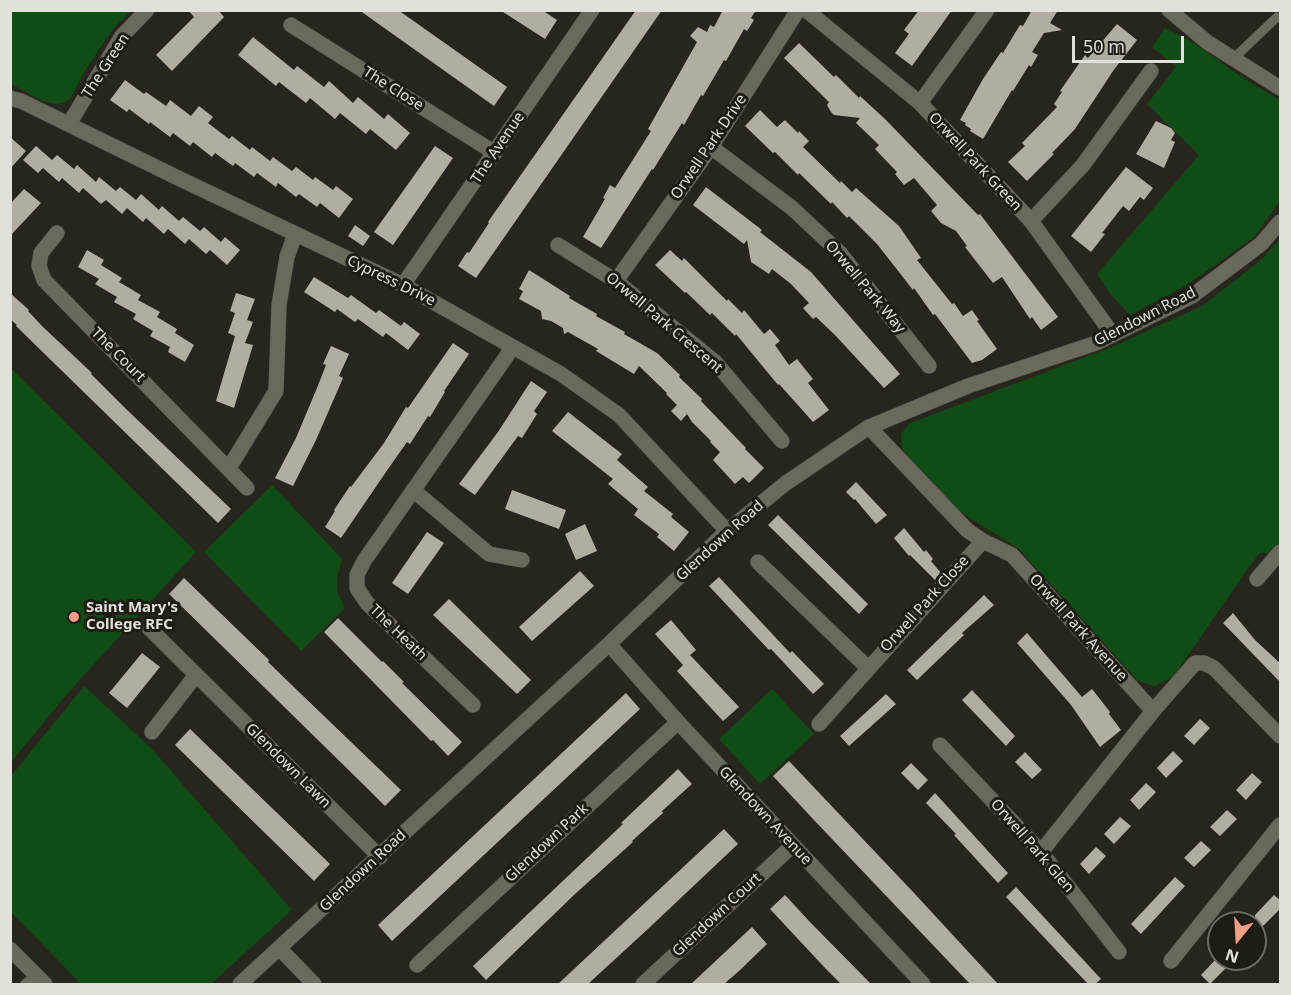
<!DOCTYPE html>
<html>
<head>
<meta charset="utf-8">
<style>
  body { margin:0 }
  #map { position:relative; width:1291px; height:995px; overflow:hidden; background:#28261c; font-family:"Noto Sans",sans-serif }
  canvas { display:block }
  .frame { position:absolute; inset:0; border:12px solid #e1e0d9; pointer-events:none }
  .north { position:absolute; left:1207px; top:911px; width:60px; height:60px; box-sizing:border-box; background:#1f1c13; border:2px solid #6d6a62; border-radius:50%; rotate:198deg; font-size:16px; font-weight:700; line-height:24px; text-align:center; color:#e1e0d9 }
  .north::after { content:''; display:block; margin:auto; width:21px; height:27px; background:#f39f86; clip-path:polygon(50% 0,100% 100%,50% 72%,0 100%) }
  .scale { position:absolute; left:1072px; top:36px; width:112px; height:27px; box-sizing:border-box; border:3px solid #e1e0d9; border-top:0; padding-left:8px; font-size:18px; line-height:21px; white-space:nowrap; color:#e1e0d9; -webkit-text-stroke:4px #1f1c13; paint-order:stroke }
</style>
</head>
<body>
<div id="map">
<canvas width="1291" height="995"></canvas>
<div class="frame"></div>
<div class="north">N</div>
<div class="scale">50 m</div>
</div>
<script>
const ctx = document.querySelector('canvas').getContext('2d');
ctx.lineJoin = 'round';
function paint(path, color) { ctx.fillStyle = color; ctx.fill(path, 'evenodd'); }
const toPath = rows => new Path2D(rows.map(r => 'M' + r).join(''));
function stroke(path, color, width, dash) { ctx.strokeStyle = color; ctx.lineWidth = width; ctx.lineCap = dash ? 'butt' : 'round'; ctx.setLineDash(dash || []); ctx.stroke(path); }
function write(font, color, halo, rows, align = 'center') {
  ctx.font = font + ' "Noto Sans",sans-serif'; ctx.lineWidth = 6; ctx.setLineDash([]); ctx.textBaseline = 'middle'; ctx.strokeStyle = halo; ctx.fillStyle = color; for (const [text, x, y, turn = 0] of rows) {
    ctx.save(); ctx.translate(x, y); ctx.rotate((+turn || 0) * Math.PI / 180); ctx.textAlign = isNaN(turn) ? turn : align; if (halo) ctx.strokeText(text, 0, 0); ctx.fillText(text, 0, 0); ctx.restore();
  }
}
paint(toPath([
  [10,11,11,10,131,11,113,29,86,69,71,98,63,103,53,104,42,101,11,84],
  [1165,28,1191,41,1243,78,1280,100,1280,201,1254,237,1187,285,1130,315,1111,295,1097,274,1199,155,1147,104,1176,67,1152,47],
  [1280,239,1280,542,1270,553,1260,553,1246,571,1174,676,1155,686,1138,681,1019,549,962,513,921,473,902,448,901,434,910,423,1112,347,1202,306,1261,260],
  [11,368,196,552,67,694,11,762],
  [272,485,342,559,337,578,337,591,345,608,301,651,204,552],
  [84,686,152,749,292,910,211,984,81,984,11,912,11,776],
  [772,689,814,734,760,784,719,739]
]), '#0f4c16');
paint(toPath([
  [188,10,218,10,224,17,172,71,156,55,194,17],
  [359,10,398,10,507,87,494,106],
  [500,10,542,10,557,20,545,39],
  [636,10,662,10,476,278,458,266,467,252,469,253,489,223,488,222],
  [723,10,756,10,751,18,754,20,747,31,744,29,726,61,724,60,703,96,701,95,684,125,682,123,653,170,652,169,601,248,583,237,605,199,603,198,610,185,615,188,651,131,648,129,697,42,690,36,698,27,707,32,710,25,714,27],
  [919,10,952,10,912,66,895,53,909,34,904,30],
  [1032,10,1058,10,1050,23,1062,30,1044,33,1032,52,1038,55,1031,67,1029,65,1013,91,1012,90,983,139,970,131,971,129,965,125,966,123,960,120,983,79,1001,52,1003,53,1020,25,1023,26],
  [1117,24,1137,40,1113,71,1075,129,1052,153,1054,154,1027,181,1008,162,1025,146,1022,143,1057,107,1054,104,1062,92,1060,91,1085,55,1088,58],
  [253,37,294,70,297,66,324,87,329,81,353,103,358,97,384,119,388,114,410,133,396,150,370,129,366,134,340,113,335,119,310,98,306,103,279,82,276,86,238,55],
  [799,43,834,77,836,75,859,98,860,96,885,119,978,215,980,214,1058,317,1041,330,1032,317,1030,319,1002,277,993,283,965,247,967,246,956,231,941,223,931,211,937,205,914,178,904,185,895,174,897,172,875,149,879,145,856,123,860,118,834,115,831,112,827,105,829,102,784,58],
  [125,80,144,94,146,92,166,106,170,100,191,116,199,106,213,117,208,123,229,139,232,136,250,150,252,147,270,161,273,157,292,171,296,167,313,180,315,177,333,190,336,186,353,199,339,218,320,203,317,207,299,194,296,197,278,183,276,187,257,173,254,177,235,163,233,166,215,153,212,157,193,142,190,146,173,133,170,137,150,122,149,124,129,109,127,112,110,100],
  [760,110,777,127,785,120,798,133,799,131,809,141,803,147,840,183,841,181,852,192,856,188,899,226,921,258,917,260,952,304,954,303,963,316,972,310,979,320,977,321,997,349,982,360,972,363,935,314,933,315,914,288,913,290,877,244,849,216,847,218,832,202,831,204,799,173,798,175,775,152,773,153,745,126],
  [1156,121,1171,128,1175,133,1171,140,1175,142,1164,168,1136,154],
  [10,137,26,151,10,169],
  [36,146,52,160,57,155,74,169,77,165,96,182,99,177,116,191,120,187,136,200,141,194,159,210,162,206,179,221,183,217,200,231,204,227,221,242,225,237,240,250,227,265,210,250,206,254,189,239,185,244,168,229,164,234,146,218,143,222,127,208,122,214,106,200,101,204,83,188,79,193,62,178,59,182,43,168,38,173,23,160],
  [435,146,453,158,393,245,374,232],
  [1126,167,1153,188,1144,200,1140,197,1129,211,1123,206,1102,233,1105,234,1091,252,1071,236],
  [706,187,762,230,760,232,811,272,900,374,884,388,835,335,816,317,813,319,803,308,809,303,791,284,772,269,769,274,751,262,747,240,744,244,693,205],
  [24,189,41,203,10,236,10,204],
  [355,225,370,236,363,246,348,236],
  [87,250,104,260,101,265,122,278,119,282,141,295,138,300,160,312,157,317,177,329,175,333,194,345,185,362,168,352,170,347,150,336,153,331,133,319,136,314,114,302,117,297,95,284,99,279,78,267],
  [670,250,682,261,684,258,727,301,728,299,742,313,744,310,764,334,770,329,780,341,775,345,789,365,797,359,813,379,808,383,829,410,813,422,779,384,778,385,736,334,735,336,712,313,710,315,686,292,685,293,655,265],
  [529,270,570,296,569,298,597,314,596,316,625,332,624,334,657,353,680,375,679,377,702,399,701,401,746,448,745,449,764,468,749,483,743,477,735,484,713,460,720,452,710,442,711,441,692,422,687,414,681,421,671,411,677,405,666,394,667,393,639,366,634,374,596,351,598,349,568,332,564,334,563,328,551,321,542,319,541,311,519,299,523,291,519,289],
  [314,277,348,298,351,295,376,313,379,310,401,326,404,322,420,334,408,350,386,333,383,337,358,319,355,322,337,309,335,312,304,292],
  [10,293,29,310,28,311,43,327,92,373,91,374,124,407,231,509,218,523,16,326,17,325,10,319],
  [236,293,255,299,247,320,253,322,245,343,253,345,234,408,216,401,235,336,228,333,235,313,230,311],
  [453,343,469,354,444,391,445,392,430,417,428,416,410,444,407,442,388,469,341,538,325,527,335,511,334,510,350,486,351,487,384,443,406,407,408,408],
  [331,346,349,354,339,376,343,378,316,440,293,486,275,478,296,438,317,388,326,365,323,364],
  [531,381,547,392,534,411,537,414,522,438,518,436,475,495,459,484,498,432],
  [568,412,622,454,617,460,648,487,644,491,673,514,671,517,689,532,674,551,657,537,659,534,634,515,638,509,608,484,613,479,552,431],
  [856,482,887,515,876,524,855,499,854,500,846,492],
  [512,490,566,510,559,529,505,509],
  [778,515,868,604,859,614,768,525],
  [585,524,597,551,576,560,565,534],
  [904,528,924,552,926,550,933,559,931,561,941,573,935,580,910,555,909,556,894,538],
  [427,532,444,543,408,594,392,583],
  [580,571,594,586,532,641,519,627],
  [719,577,790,653,792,651,824,684,813,694,771,649,769,650,753,633,709,586],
  [184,578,269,660,268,662,299,692,401,790,385,806,370,791,169,594],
  [984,595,994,605,962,633,964,635,917,680,907,670],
  [449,599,531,680,517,694,433,615],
  [1233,613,1255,640,1281,664,1281,683,1223,623],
  [338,618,382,662,383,661,404,682,402,683,462,742,448,756,433,740,431,741,324,632],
  [671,620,696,650,690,655,739,707,723,721,677,671,683,665,655,634],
  [1027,633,1082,697,1092,689,1110,712,1109,714,1121,730,1100,747,1071,705,1017,643],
  [142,653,160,667,127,708,109,693],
  [972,690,1015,736,1006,746,962,700],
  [626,693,640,709,392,941,378,925],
  [886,694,896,704,849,746,840,736],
  [1200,719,1210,728,1194,745,1184,736],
  [190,729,330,864,314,881,175,745],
  [1173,751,1183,761,1166,778,1157,768],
  [1025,752,1042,770,1032,779,1015,762],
  [789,761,914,893,998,984,970,984,813,819,773,776],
  [911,763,928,780,918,790,901,773],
  [678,769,692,784,662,811,663,813,632,841,633,842,575,894,486,980,473,966,623,824,621,823],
  [1252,773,1262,782,1246,800,1236,790],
  [1146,783,1156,792,1139,810,1130,800],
  [935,793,1008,873,998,883,954,835,956,834,926,803],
  [1227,810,1237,819,1220,836,1210,827],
  [1120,817,1131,826,1114,844,1104,834],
  [724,829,738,844,649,928,588,984,558,984],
  [1201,841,1211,850,1194,867,1184,858],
  [1096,847,1106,856,1089,874,1080,864],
  [1175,877,1185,886,1141,934,1131,924],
  [1016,887,1101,979,1095,984,1088,984,1006,897],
  [785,895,809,921,871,984,841,984,826,969,770,909],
  [1274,895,1281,901,1281,908,1255,934,1255,915],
  [752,927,767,944,739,971,724,984,691,984],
  [1217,958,1227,967,1210,984,1201,975]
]), '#b1aea1');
const service = toPath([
  [1233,59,1277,17,1280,18],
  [25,984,36,975]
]);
const minor = toPath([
  [806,10,920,103,1031,221,1113,335],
  [1169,10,1207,42,1280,88],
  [291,25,495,153],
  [10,98,21,101,176,177,403,285,561,374,619,415,727,531],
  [920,103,987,10],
  [69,124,122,36,147,10],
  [711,147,792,208,840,253,929,366],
  [1031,221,1083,165,1151,71],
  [57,233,41,253,39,266,44,280,247,488],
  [558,245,616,281,715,362,782,441],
  [616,281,711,147,798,10],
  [403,285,592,10],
  [869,427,967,530,983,541,1012,555,1153,711,1041,852],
  [229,468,276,391,279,305,287,257,295,234],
  [413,490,489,554,522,560],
  [758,562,868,668],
  [1257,579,1280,552],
  [149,628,380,857],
  [609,644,678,722,923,984],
  [473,705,367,603,357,588,357,575,364,561,513,347],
  [1153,711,1195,663,1204,663,1214,668,1280,736],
  [819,724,983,541],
  [152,732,196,675],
  [940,745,1041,852,1119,952],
  [279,948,314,984],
  [1171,961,1280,825],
  [417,965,678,722],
  [240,984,609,644,727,531,786,483,869,427,968,386,1096,343,1192,296,1261,244,1280,222],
  [643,984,792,846]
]);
const secondary = toPath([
  [10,949,45,984]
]);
stroke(service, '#434139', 10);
stroke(minor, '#434139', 16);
stroke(secondary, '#434139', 16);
stroke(service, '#6b685c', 9);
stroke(minor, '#6b685c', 15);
stroke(secondary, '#6b685c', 15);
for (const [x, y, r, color] of [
  [74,617,6,"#f39f86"]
]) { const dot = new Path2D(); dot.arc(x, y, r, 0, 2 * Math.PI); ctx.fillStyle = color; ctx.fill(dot); stroke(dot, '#1f1c13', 2); }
write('15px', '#e1e0d9', '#1f1c13', [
  ["The Green",106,66,-57],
  ["The Close",393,89,32],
  ["Orwell Park Drive",709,147,-56],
  ["The Avenue",498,148,-56],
  ["Orwell Park Green",975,162,47],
  ["Cypress Drive",391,281,26],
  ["Orwell Park Way",865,287,50],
  ["Glendown Road",1145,317,-27],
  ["Orwell Park Crescent",664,323,40],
  ["The Court",118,355,45],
  ["Glendown Road",720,541,-42],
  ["Orwell Park Close",925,604,-48],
  ["Orwell Park Avenue",1078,628,48],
  ["The Heath",398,633,44],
  ["Glendown Lawn",288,766,45],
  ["Glendown Avenue",765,816,47],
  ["Glendown Park",547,843,-43],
  ["Orwell Park Glen",1032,846,49],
  ["Glendown Road",363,871,-43],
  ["Glendown Court",717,915,-43]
]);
write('bold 15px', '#e1e0d9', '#1f1c13', [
  ["Saint Mary's",86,608],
  ["College RFC",86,625]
], 'left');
</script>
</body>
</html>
